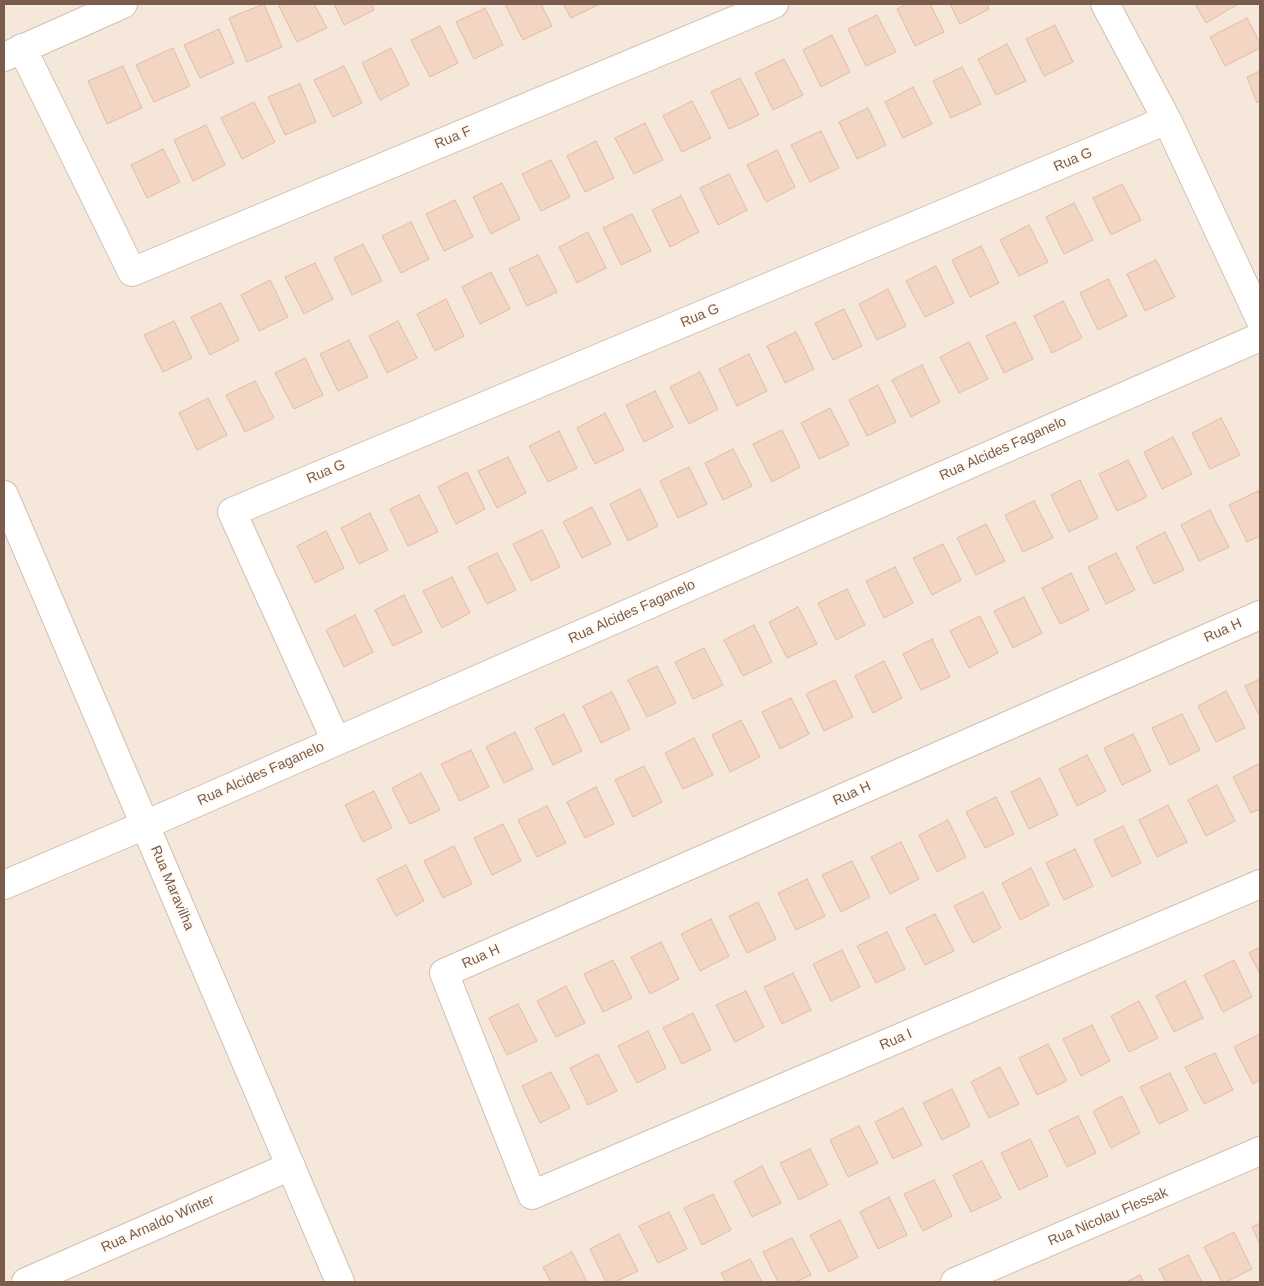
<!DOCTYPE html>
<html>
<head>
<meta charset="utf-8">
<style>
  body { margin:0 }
  #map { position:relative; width:1264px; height:1286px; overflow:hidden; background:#fdf6ec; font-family:Arial,sans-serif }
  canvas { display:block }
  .frame { position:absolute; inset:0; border:5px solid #7a5c4d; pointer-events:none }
</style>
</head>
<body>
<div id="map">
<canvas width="1264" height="1286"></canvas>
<div class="frame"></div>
</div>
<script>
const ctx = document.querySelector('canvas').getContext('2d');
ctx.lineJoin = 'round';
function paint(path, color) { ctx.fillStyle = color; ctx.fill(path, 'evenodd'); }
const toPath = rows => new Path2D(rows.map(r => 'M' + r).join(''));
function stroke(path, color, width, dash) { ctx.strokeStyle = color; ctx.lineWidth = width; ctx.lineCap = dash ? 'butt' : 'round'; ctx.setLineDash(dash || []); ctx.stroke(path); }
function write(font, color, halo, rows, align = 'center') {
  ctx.font = font + ' Arial,sans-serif'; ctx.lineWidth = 4.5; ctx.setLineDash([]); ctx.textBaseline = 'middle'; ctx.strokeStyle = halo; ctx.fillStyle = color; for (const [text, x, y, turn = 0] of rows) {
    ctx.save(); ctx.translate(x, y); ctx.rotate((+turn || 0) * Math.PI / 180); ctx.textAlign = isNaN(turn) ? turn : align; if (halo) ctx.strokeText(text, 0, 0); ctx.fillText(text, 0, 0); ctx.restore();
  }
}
paint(toPath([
  [4,4,1260,4,1260,1282,4,1282]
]), '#f5e8da');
const building = toPath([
  [264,4,282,47,247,62,229,18,264,4],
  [283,4,314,4,327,28,297,42,279,6,283,4],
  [334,4,371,4,374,10,344,25,334,4],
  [505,4,541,4,552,26,523,40,505,4],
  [563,4,600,4,571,18,563,4],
  [907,4,930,4,944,32,915,46,897,9,907,4],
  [950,4,987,4,989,9,960,24,950,4],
  [1195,4,1238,4,1206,23,1195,4],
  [485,8,503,45,474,59,456,22,485,8],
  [877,15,896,52,866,66,848,29,877,15],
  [1247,18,1260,43,1260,48,1225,66,1210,37,1247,18],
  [1055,25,1073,62,1044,76,1026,39,1055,25],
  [440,26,458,63,430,77,411,40,440,26],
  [219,29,234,63,200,78,184,45,219,29],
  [832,35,850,72,821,87,803,50,832,35],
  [1007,44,1026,81,996,95,978,59,1007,44],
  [173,48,190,86,154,102,136,65,173,48],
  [391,48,409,85,380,100,362,63,391,48],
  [784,59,803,95,773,110,755,73,784,59],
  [123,66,142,108,107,124,88,81,123,66],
  [344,66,362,103,333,117,314,80,344,66],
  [962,67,981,104,951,118,933,81,962,67],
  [1260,71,1260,101,1257,103,1247,77,1260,71],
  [740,78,759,115,729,129,711,92,740,78],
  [300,84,316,122,285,135,268,97,300,84],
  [913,87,932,124,903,138,885,102,913,87],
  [692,101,711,138,682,152,663,116,692,101],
  [254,102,275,142,242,159,221,118,254,102],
  [868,108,886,145,857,159,839,122,868,108],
  [645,123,663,160,634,174,615,138,645,123],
  [206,125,225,165,193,181,174,140,206,125],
  [821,131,839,168,810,182,791,145,821,131],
  [596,141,614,178,585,192,567,156,596,141],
  [163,149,180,182,147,198,131,165,163,149],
  [777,150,795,187,766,202,747,165,777,150],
  [551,160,570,197,541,211,522,174,551,160],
  [729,174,747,210,718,225,700,188,729,174],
  [502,183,520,219,491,234,473,197,502,183],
  [1122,184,1141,220,1111,235,1093,198,1122,184],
  [681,196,699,232,670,247,652,210,681,196],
  [455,200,473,237,444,251,426,214,455,200],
  [1074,203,1093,240,1064,254,1046,217,1074,203],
  [632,214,651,251,621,265,603,228,632,214],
  [411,222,429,259,401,273,382,236,411,222],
  [1029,225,1048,262,1019,276,1000,240,1029,225],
  [588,232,606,268,577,283,559,247,588,232],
  [363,244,382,281,352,295,334,258,363,244],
  [981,246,999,283,970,297,952,260,981,246],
  [538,255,557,292,527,306,509,269,538,255],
  [1156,260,1175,297,1145,311,1127,274,1156,260],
  [315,263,333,299,304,314,285,277,315,263],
  [936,266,954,303,925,317,906,281,936,266],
  [491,272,510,309,480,324,462,287,491,272],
  [1108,279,1127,316,1098,330,1080,293,1108,279],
  [270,280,288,317,259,331,241,295,270,280],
  [888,289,906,326,877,340,859,304,888,289],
  [446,299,464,336,435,351,417,314,446,299],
  [1063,301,1082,338,1052,353,1034,316,1063,301],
  [221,303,239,340,210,355,191,317,221,303],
  [844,309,862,346,833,360,815,323,844,309],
  [174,321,192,358,163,372,144,335,174,321],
  [398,321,417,358,387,373,369,336,398,321],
  [1015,322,1033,359,1004,373,986,336,1015,322],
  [796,332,814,369,785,383,767,346,796,332],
  [349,340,368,377,338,391,320,354,349,340],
  [969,342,988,379,959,393,940,357,969,342],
  [749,354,767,391,737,406,719,369,749,354],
  [305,358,323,395,294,409,275,373,305,358],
  [922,365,940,402,911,417,892,380,922,365],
  [700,372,718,409,689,424,670,387,700,372],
  [255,381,274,418,245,432,226,395,255,381],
  [878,385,896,422,867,436,849,400,878,385],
  [655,391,673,427,644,442,626,405,655,391],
  [208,398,227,435,197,450,179,413,208,398],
  [830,408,849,445,819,459,801,423,830,408],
  [605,413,624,450,595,464,577,428,605,413],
  [1221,418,1240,455,1210,469,1192,433,1221,418],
  [782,430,800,467,772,482,753,444,782,430],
  [559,431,577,468,548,482,529,446,559,431],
  [1173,437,1192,474,1162,489,1144,452,1173,437],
  [733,449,752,486,723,500,705,463,733,449],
  [508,457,526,493,497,508,478,471,508,457],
  [1128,460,1147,497,1117,511,1099,474,1128,460],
  [689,467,707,504,678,518,660,481,689,467],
  [467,472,485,509,456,524,438,487,467,472],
  [1080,480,1098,518,1069,532,1051,495,1080,480],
  [640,489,658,526,628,541,610,504,640,489],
  [1258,491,1260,496,1260,536,1247,542,1229,505,1258,491],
  [419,495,438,532,408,546,390,509,419,495],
  [1034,501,1053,538,1023,552,1005,515,1034,501],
  [592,507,611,544,582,558,563,522,592,507],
  [1210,510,1229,547,1199,561,1181,525,1210,510],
  [370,513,388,550,359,564,341,528,370,513],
  [986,524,1005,561,976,575,957,538,986,524],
  [542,530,560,567,531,581,513,544,542,530],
  [326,531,344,568,315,583,297,546,326,531],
  [1165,532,1184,570,1154,584,1136,547,1165,532],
  [943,544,961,580,932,595,913,558,943,544],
  [497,553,516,590,487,604,468,567,497,553],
  [1116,553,1135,590,1106,604,1088,567,1116,553],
  [895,567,913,603,884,618,866,581,895,567],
  [1071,573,1089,610,1060,624,1042,588,1071,573],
  [452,577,470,613,442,628,423,591,452,577],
  [847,589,865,625,836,640,818,603,847,589],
  [404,595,422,632,393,646,375,610,404,595],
  [1024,597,1042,633,1013,648,994,611,1024,597],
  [798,607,817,644,787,658,769,622,798,607],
  [355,615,373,652,344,667,326,630,355,615],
  [980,616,998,653,969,668,950,631,980,616],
  [754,625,772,662,743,676,724,640,754,625],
  [932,639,950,677,921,690,903,654,932,639],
  [704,648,723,685,693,699,675,662,704,648],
  [884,661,902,698,873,713,855,676,884,661],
  [657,666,676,703,647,717,628,680,657,666],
  [1260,679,1260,717,1245,686,1260,679],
  [835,680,853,717,824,731,806,694,835,680],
  [1226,691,1245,728,1216,742,1198,706,1226,691],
  [612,692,630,729,601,743,583,706,612,692],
  [791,698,809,734,780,749,762,712,791,698],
  [564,714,582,751,553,765,535,728,564,714],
  [1182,714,1200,750,1170,765,1152,728,1182,714],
  [741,720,760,757,730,772,712,735,741,720],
  [515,732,533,769,504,783,486,747,515,732],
  [1133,734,1151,771,1122,785,1104,748,1133,734],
  [694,738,713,775,683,789,665,753,694,738],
  [471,750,489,787,460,801,441,764,471,750],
  [1087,755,1106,791,1077,806,1059,769,1087,755],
  [1260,763,1260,809,1251,813,1233,777,1260,763],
  [644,766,662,802,633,817,615,780,644,766],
  [421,773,440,810,410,824,392,788,421,773],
  [1040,778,1058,815,1029,829,1011,792,1040,778],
  [1217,785,1235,821,1206,836,1188,800,1217,785],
  [596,787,614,824,585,838,567,802,596,787],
  [374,791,392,828,363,842,345,805,374,791],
  [996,797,1014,834,985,848,966,812,996,797],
  [1168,805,1187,842,1157,857,1139,820,1168,805],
  [547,806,566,843,537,857,518,820,547,806],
  [948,820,966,857,937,872,919,835,948,820],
  [503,824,521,861,492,875,474,838,503,824],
  [1123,826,1141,863,1112,877,1094,840,1123,826],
  [901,842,919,879,890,894,871,857,901,842],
  [454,846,472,884,443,898,424,861,454,846],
  [1075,849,1093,886,1064,900,1046,863,1075,849],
  [852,861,870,897,841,912,822,875,852,861],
  [406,865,424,901,396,916,377,879,406,865],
  [1031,868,1049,905,1020,920,1002,883,1031,868],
  [807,879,825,916,796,930,778,893,807,879],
  [983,892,1001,928,973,943,954,906,983,892],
  [758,902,776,939,747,953,729,916,758,902],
  [935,914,954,951,925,965,906,928,935,914],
  [711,919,729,956,700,971,681,934,711,919],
  [887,932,905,969,876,983,857,946,887,932],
  [661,942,679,979,650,994,631,957,661,942],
  [1260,947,1260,974,1249,953,1260,947],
  [842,950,860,987,831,1001,813,964,842,950],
  [613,960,632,998,603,1012,584,974,613,960],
  [1234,960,1252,997,1223,1012,1204,975,1234,960],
  [793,973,811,1010,782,1024,764,987,793,973],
  [1185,981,1203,1018,1174,1032,1156,996,1185,981],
  [566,986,585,1023,556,1037,537,1001,566,986],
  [746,991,764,1027,735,1042,716,1005,746,991],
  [1139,1001,1158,1038,1129,1052,1111,1016,1139,1001],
  [518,1004,537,1041,507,1055,489,1018,518,1004],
  [693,1013,711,1050,682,1064,663,1028,693,1013],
  [1092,1025,1110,1061,1081,1076,1063,1039,1092,1025],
  [648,1031,666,1068,637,1083,618,1046,648,1031],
  [1260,1034,1260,1080,1253,1084,1234,1047,1260,1034],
  [1048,1044,1067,1081,1037,1095,1019,1058,1048,1044],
  [1215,1053,1233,1090,1204,1104,1185,1067,1215,1053],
  [598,1054,617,1091,588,1105,570,1068,598,1054],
  [1000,1067,1019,1104,989,1118,971,1082,1000,1067],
  [551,1072,570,1108,540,1123,522,1086,551,1072],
  [1170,1073,1188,1110,1159,1124,1140,1087,1170,1073],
  [952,1089,970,1126,942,1140,923,1103,952,1089],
  [1122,1096,1140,1133,1111,1148,1093,1111,1122,1096],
  [903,1108,922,1145,893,1159,875,1122,903,1108],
  [1078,1116,1096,1153,1067,1167,1049,1130,1078,1116],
  [859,1126,878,1163,848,1177,830,1140,859,1126],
  [1030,1139,1048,1176,1019,1190,1001,1153,1030,1139],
  [810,1149,828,1185,799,1200,780,1163,810,1149],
  [982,1161,1001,1198,971,1212,953,1175,982,1161],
  [762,1166,781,1203,752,1217,734,1181,762,1166],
  [934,1180,952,1216,923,1231,904,1194,934,1180],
  [713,1194,731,1230,702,1245,684,1208,713,1194],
  [889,1197,907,1235,878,1249,860,1212,889,1197],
  [669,1212,687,1249,658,1263,639,1226,669,1212],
  [840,1220,858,1257,829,1272,810,1235,840,1220],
  [1260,1223,1260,1244,1252,1227,1260,1223],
  [1234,1232,1252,1269,1226,1282,1222,1282,1204,1247,1234,1232],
  [619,1234,638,1271,615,1282,606,1282,590,1249,619,1234],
  [792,1238,811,1275,796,1282,778,1282,763,1252,792,1238],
  [572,1252,587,1282,551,1282,543,1267,572,1252],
  [1188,1255,1202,1282,1166,1282,1159,1269,1188,1255],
  [750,1259,762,1282,726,1282,721,1273,750,1259],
  [1140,1275,1144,1282,1126,1282,1140,1275]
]);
paint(building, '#f3d5c3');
stroke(building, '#e6bba3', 1);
const minor = toPath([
  [1105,4,1167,120,1260,319],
  [22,48,132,272,774,4],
  [4,57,123,4],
  [4,495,340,1282],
  [1260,615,444,973,532,1195,1260,884],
  [336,741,232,512,1167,120],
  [4,885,145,825,1260,337],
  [26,1282,291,1166],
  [955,1282,1260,1151]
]);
stroke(minor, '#d1beb0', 30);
stroke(minor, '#fff', 28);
write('14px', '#7a5c4d', '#fffaf3', [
  ["Rua F",453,138,-23],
  ["Rua G",1073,160,-23],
  ["Rua G",700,316,-23],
  ["Rua Alcides Faganelo",1003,449,-24],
  ["Rua G",326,472,-23],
  ["Rua Alcides Faganelo",632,612,-24],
  ["Rua H",1223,631,-24],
  ["Rua Alcides Faganelo",261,774,-24],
  ["Rua H",852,794,-24],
  ["Rua Maravilha",172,888,67],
  ["Rua H",481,957,-24],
  ["Rua I",896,1040,-23],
  ["Rua Nicolau Flessak",1108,1217,-23],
  ["Rua Arnaldo Winter",158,1224,-24]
]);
</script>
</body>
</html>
